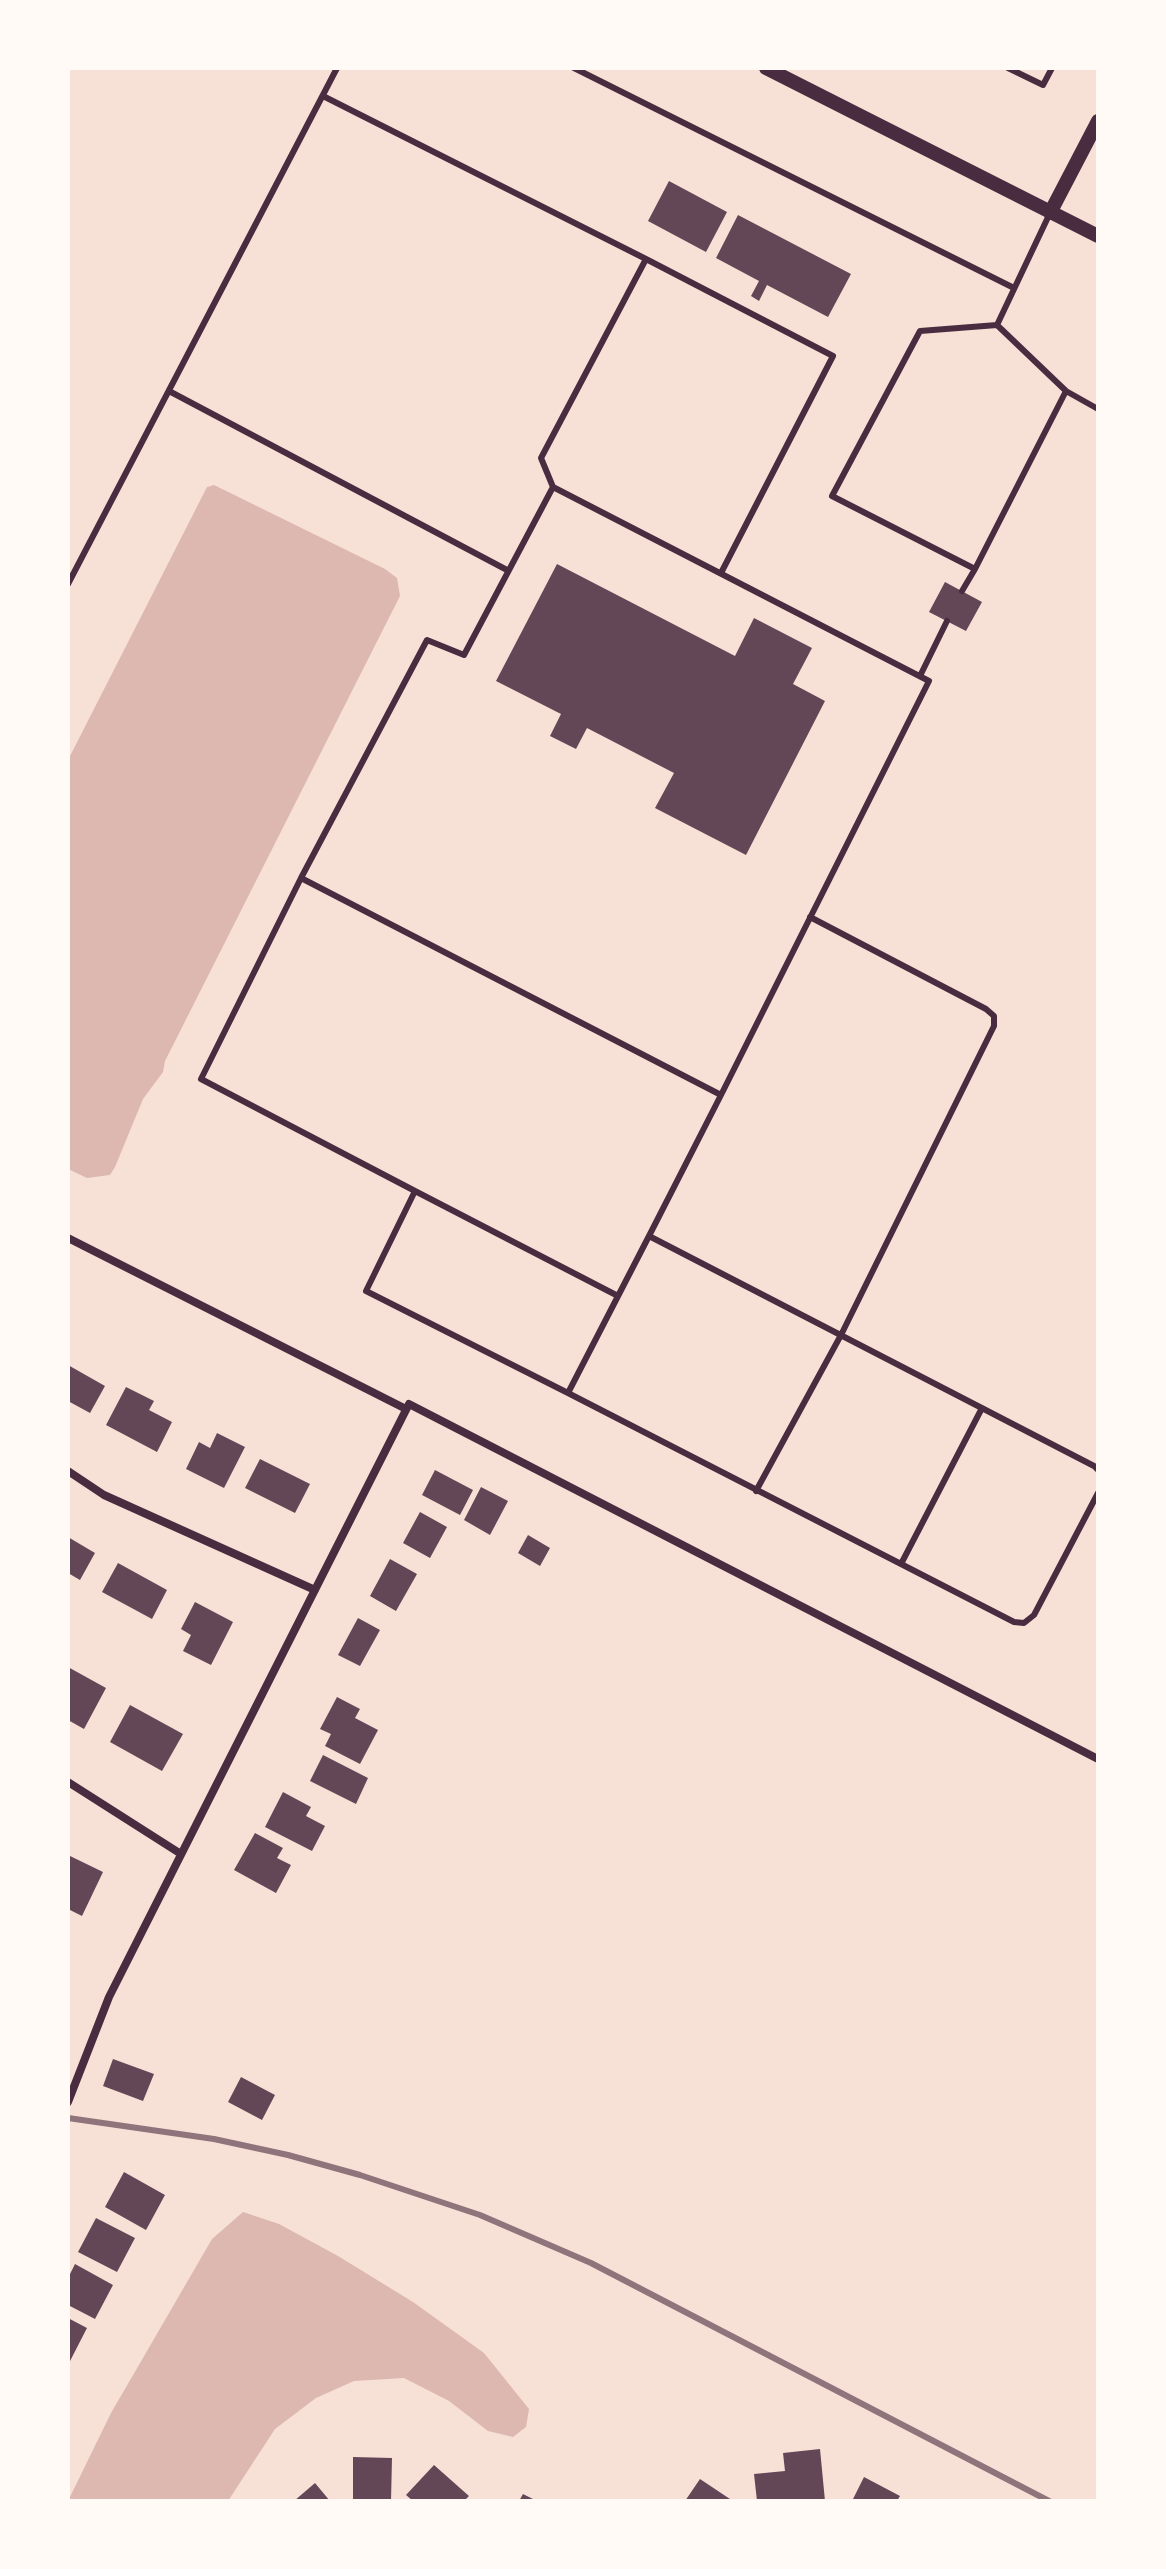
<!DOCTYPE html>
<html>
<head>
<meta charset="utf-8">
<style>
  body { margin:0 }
  #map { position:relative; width:1166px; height:2569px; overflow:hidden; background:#f7e1d7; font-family:Commissioner,sans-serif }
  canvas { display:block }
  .frame { position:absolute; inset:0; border:70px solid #fffaf5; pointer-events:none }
</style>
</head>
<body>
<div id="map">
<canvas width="1166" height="2569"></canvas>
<div class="frame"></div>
</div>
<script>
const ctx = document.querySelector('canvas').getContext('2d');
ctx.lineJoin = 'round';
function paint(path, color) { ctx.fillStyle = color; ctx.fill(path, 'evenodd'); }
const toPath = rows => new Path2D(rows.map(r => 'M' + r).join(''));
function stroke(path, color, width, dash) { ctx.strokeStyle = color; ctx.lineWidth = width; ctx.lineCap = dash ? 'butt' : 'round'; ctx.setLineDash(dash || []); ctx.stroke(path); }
paint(toPath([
  [214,485,385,569,397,578,400,596,165,1061,163,1072,143,1099,115,1167,110,1175,87,1178,68,1169,68,760,207,487],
  [243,2212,279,2224,338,2256,413,2302,484,2353,529,2409,526,2427,513,2437,488,2431,449,2401,404,2378,354,2381,316,2398,275,2429,228,2501,68,2501,111,2413,212,2239]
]), '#dcb8b0');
paint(toPath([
  [669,181,727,212,706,252,648,221],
  [738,215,851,274,828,317,767,285,759,301,751,296,759,281,716,258],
  [557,564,735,656,754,618,812,648,793,684,825,701,746,855,655,808,674,773,587,728,576,749,550,736,561,714,496,681],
  [945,582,982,602,966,631,929,612],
  [68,1365,105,1386,90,1413,68,1401],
  [126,1387,154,1401,149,1410,172,1422,157,1452,106,1425],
  [217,1433,245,1447,224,1488,186,1469,199,1442,210,1448],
  [260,1459,310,1484,295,1513,245,1488],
  [435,1470,473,1490,460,1515,422,1495],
  [481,1487,508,1501,490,1535,464,1520],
  [420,1512,447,1527,430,1558,403,1543],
  [528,1535,550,1548,540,1566,518,1553],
  [68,1537,95,1553,80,1580,68,1573],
  [390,1559,417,1574,396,1611,370,1596],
  [118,1563,167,1590,152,1619,102,1592],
  [195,1602,233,1622,211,1665,183,1651,191,1635,181,1629],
  [358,1618,380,1630,360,1666,338,1655],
  [68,1667,106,1688,84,1729,68,1720],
  [337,1697,360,1709,355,1718,378,1730,360,1764,325,1746,331,1734,320,1729],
  [130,1705,183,1734,162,1771,110,1742],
  [323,1755,368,1778,356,1804,310,1781],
  [283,1792,311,1807,306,1816,325,1826,312,1851,265,1827],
  [255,1833,283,1848,277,1858,291,1865,276,1893,234,1870],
  [68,1855,103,1872,82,1916,68,1909],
  [113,2059,154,2074,143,2101,103,2086],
  [241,2077,275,2095,262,2120,228,2102],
  [124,2172,165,2195,146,2230,105,2207],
  [96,2218,135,2238,117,2272,78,2252],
  [75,2264,113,2285,95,2319,68,2305,68,2278],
  [68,2318,87,2328,68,2365],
  [820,2449,825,2501,757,2501,754,2474,785,2471,783,2453],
  [353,2457,392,2458,391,2501,353,2501],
  [434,2465,469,2496,464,2501,413,2501,406,2495],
  [864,2477,900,2496,897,2501,852,2501],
  [700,2479,733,2501,685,2501],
  [315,2483,330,2501,294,2501],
  [523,2494,537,2501,519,2501]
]), '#644757');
stroke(toPath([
  [574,68,1014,288],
  [1008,68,1043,85,1052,68],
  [323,96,646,259,541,458,553,487],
  [646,259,833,356,721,573],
  [997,325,1066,391,975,569,832,496,920,331,997,325],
  [997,325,1050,213],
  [169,391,507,570],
  [1066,391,1098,409],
  [553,487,929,681,721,1095,301,878,427,640,464,655,553,487],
  [68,584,337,68],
  [962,591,975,569],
  [920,676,947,621],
  [301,878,201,1079,415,1191],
  [649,1236,1094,1466,1098,1470],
  [618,1296,415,1191,366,1291,568,1393,649,1236,721,1095],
  [568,1393,1014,1622,1024,1623,1034,1615,1098,1493],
  [756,1491,841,1335,994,1026,994,1016,986,1009,810,917],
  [901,1564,982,1408]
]), '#4a2c40', 6);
stroke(toPath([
  [68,1238,406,1409],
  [68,1471,104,1495,315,1590],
  [68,1782,181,1854],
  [68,2102,109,1997,409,1404,1098,1759]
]), '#4a2c40', 8);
stroke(toPath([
  [766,68,1098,236],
  [1050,213,1098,121]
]), '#4a2c40', 14);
stroke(toPath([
  [68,2118,214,2139,288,2155,360,2175,480,2215,591,2263,1049,2501]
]), '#8f747c', 6);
</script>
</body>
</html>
